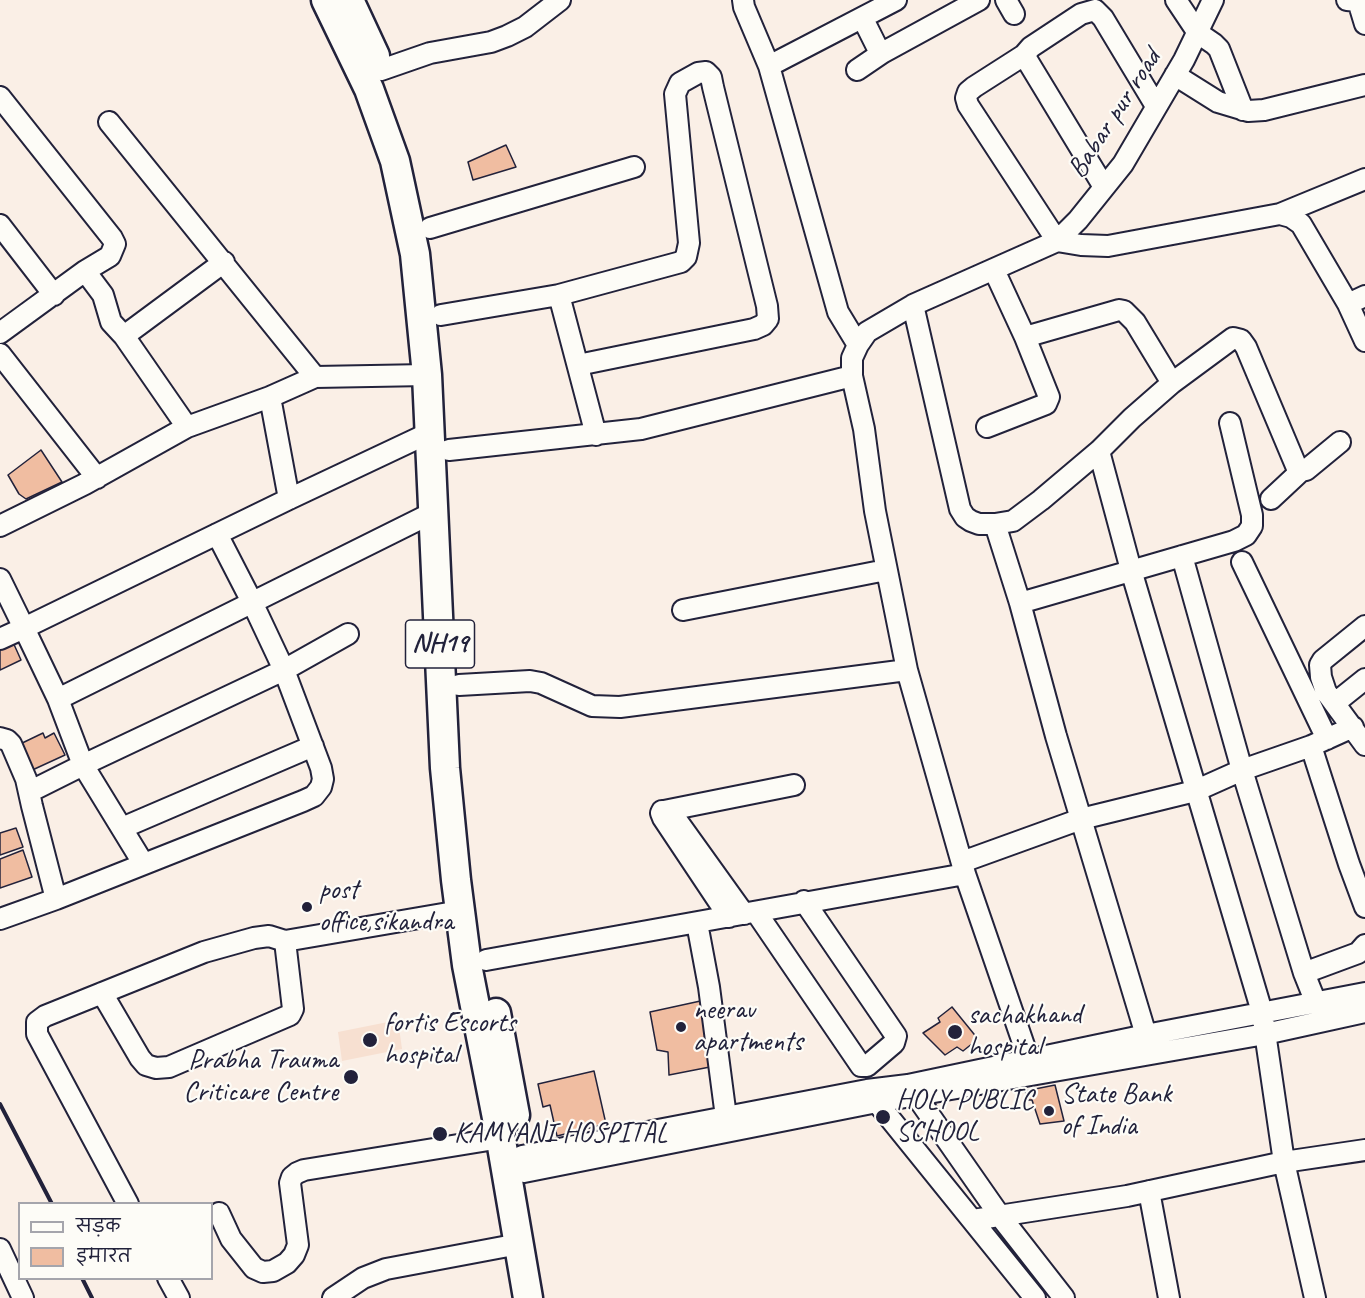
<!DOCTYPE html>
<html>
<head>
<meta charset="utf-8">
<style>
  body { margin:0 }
  #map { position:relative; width:1365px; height:1298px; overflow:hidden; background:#faefe6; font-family:Caveat,"Playpen Sans Deva",sans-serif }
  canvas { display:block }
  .legend { position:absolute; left:18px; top:1202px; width:195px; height:78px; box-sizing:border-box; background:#fdfcf7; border:2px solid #a5a5ac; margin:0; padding:8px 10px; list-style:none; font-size:18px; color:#22223b }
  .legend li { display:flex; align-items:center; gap:12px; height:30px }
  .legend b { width:30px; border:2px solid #a5a5ac }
</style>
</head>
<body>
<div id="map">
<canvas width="1365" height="1298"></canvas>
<ul class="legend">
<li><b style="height:8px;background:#fdfcf7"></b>सड़क</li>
<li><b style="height:16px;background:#f0bda1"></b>इमारत</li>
</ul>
</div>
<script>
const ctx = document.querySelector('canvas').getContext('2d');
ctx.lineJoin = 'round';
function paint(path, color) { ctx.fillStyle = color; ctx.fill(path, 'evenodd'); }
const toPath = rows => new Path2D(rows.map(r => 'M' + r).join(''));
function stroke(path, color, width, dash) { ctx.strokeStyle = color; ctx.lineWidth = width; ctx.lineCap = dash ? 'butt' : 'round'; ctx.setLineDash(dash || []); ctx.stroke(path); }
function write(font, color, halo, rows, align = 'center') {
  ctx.font = font + ' Caveat,sans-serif'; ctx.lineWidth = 4.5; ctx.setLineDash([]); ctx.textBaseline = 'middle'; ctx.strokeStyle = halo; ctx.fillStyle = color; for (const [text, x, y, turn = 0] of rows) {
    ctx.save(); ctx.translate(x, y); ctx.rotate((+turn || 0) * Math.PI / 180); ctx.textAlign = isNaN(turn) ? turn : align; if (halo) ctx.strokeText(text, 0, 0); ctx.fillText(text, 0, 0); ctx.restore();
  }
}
paint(toPath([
  [398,1020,402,1049,342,1061,338,1032]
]), '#f7e0d1');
const building = toPath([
  [506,145,516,167,473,180,468,162,506,145],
  [41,450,62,482,26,499,19,494,8,475,41,450],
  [12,640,21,660,0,670,0,645,12,640],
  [43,733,45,738,54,733,65,755,28,772,16,746,43,733],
  [16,828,23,847,0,855,0,833,16,828],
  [23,850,32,877,0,888,0,859,23,850],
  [705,1000,715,1066,669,1075,668,1052,657,1050,650,1012,705,1000],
  [952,1007,978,1039,963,1051,957,1047,945,1055,923,1033,940,1022,938,1018,952,1007],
  [594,1071,606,1124,557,1136,550,1105,543,1107,538,1084,594,1071],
  [1055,1085,1064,1121,1040,1124,1032,1100,1028,1100,1025,1091,1055,1085]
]);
paint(building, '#f0bda1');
stroke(building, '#22223b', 1.5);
const minor = toPath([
  [743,0,744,7,769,66,838,312,858,345],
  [1006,0,1014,14],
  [1176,0,1198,33,1214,44,1219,49,1243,110],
  [1347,0,1358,1,1365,24],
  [863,19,878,49,882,53,979,0],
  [1024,55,1104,187],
  [769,66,896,0],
  [381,70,430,53,491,42,507,36,525,27,560,0],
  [857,70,882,53],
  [1175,75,1218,102,1248,111,1264,110,1365,85],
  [0,97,112,238,115,244,110,256,85,271,0,333],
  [1156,106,1103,18,1095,10,1081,14,1031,47,1024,55,974,87,968,92,966,98,968,105,1057,241,1081,245,1108,246,1280,214,1365,179],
  [109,122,315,377],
  [1280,214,1291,217,1301,224,1348,304,1365,341],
  [0,225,54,295],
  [430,228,634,167],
  [85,271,103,295,111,322,124,336,187,427],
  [559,295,681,262,686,257,689,243,675,94,680,83,698,73,706,72,711,77,713,87,767,306,768,319,763,325,754,329,578,365],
  [1348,304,1365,296],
  [913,305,960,509,965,517,971,521,979,524,995,524,1020,603,1056,736,1146,1035],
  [441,315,559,295,596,435],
  [124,336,224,262],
  [1025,337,1119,310,1124,311,1135,322,1172,383],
  [0,354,97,478],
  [270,397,289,499],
  [987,427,1046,404,1049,397,1025,337,994,270],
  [449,450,641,429,852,376],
  [1099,451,1131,570,1262,1012,1284,1162,1315,1298],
  [1271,499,1301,471],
  [995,524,1013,521,1041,500,1099,451,1132,418,1172,383,1233,338,1241,340,1246,347,1297,468,1301,471,1306,470,1340,442],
  [0,526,85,484,187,427,270,397,315,377,427,375],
  [1182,556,1242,770,1304,973,1316,1003],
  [1242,562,1327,739],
  [0,579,24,628,289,499,431,432],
  [1020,603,1234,541,1246,535,1252,526,1252,515,1230,423],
  [683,610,886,570],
  [1365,626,1323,660,1320,665,1321,677,1326,692,1365,745],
  [0,639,24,628,58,699,83,765,143,863],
  [459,685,530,681,541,683,592,706,620,707,907,670],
  [58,699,434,512],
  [1335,703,1365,679],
  [0,738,7,740,11,744,26,779,32,806,56,899],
  [1311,746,1349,864,1365,907],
  [29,792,83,765,284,670,348,634],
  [664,811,794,785],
  [122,828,313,746],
  [962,862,1081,819,1195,791,1242,770,1311,746,1353,727],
  [756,912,861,1066,867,1066,894,1043,896,1036,804,901],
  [729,917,663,818,661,813,662,811,668,811,673,815,744,914],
  [0,919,56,899,303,801,314,796,321,787,323,779,321,768,284,670,252,602,217,534],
  [697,923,709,987,726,1117],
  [486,960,965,874],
  [1304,973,1358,953,1365,945],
  [102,993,140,1058,146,1065,156,1068,169,1067,290,1015,293,1009,285,941],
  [1029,1060,965,874,907,670,875,511,864,429,852,376,852,358,858,345,867,332,913,305,1057,241,1078,220,1123,164,1184,60,1213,0],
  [910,1087,1000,1216,1064,1298],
  [871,1095,1035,1298],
  [522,1156,867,1090,908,1085,1146,1035,1365,993],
  [524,1172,877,1102,1265,1034,1365,1012],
  [1149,1191,1169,1298],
  [128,1204,37,1034,37,1022,45,1016,204,952,254,938,269,936,285,941,460,911],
  [219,1213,231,1239,254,1268,263,1272,273,1271,287,1263,294,1255,298,1245,290,1183,292,1177,297,1173,304,1170,501,1138],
  [973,1220,1127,1196,1284,1162,1365,1150],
  [0,1249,23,1298],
  [168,1278,179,1298],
  [333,1298,363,1278,386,1269,519,1244]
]);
const highway = toPath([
  [326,0,369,89,395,161,415,254,427,375,445,768,456,880,467,965,498,1123,528,1298],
  [349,0,375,56],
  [496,1013,515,1115]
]);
stroke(minor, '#22223b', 24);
stroke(highway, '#22223b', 33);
stroke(minor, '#fdfcf7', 20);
stroke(highway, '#fdfcf7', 28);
stroke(toPath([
  [0,1104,52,1204],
  [82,1278,92,1298]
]), '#22223b', 4);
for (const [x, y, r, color] of [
  [307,907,6,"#22223b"],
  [681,1027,6,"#22223b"],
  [955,1032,8,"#22223b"],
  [370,1040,8,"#22223b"],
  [351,1077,8,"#22223b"],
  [1049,1111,6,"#22223b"],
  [883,1117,8,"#22223b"],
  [440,1134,8,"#22223b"]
]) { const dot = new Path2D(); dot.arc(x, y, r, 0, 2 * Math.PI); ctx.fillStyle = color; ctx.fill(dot); stroke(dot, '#fdfcf7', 2); }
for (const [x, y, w] of [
  [440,644,69]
]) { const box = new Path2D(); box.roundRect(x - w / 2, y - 24, w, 48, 4.5); ctx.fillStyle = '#fdfcf7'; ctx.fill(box); stroke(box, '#22223b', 1.5); }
write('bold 27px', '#22223b', null, [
  ["NH19",440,644]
]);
write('28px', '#22223b', '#fdfcf7', [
  ["Babar pur road",1115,114,-57]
]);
write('28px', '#22223b', '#fdfcf7', [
  ["post",319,891],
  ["office,sikandra",319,923],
  ["neerav",693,1011],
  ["apartments",693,1043],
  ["sachakhand",968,1016],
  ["hospital",968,1048],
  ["fortis Escorts",384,1024],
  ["hospital",384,1056],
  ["Prabha Trauma",338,1061,"right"],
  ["Criticare Centre",338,1093,"right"],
  ["State Bank",1061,1095],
  ["of India",1061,1127],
  ["HOLY PUBLIC",896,1101],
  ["SCHOOL",896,1133],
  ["KAMYANI HOSPITAL",454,1134]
], 'left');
</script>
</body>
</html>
